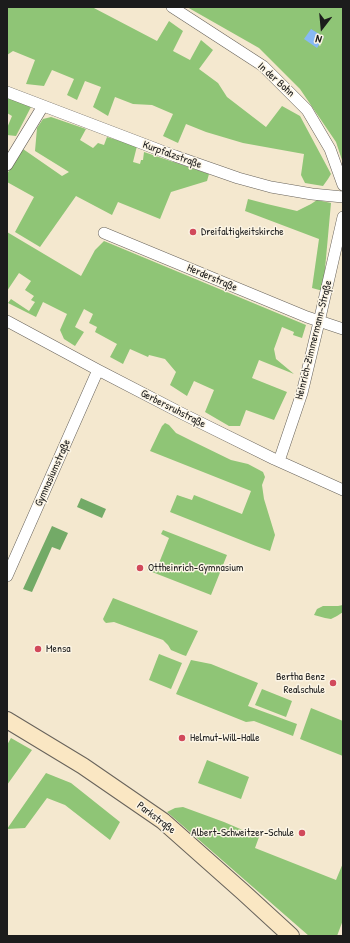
<!DOCTYPE html>
<html>
<head>
<meta charset="utf-8">
<style>
  body { margin:0 }
  #map { position:relative; width:350px; height:943px; overflow:hidden; background:#f4e8cf; font-family:"Patrick Hand",sans-serif }
  canvas { display:block }
  .frame { position:absolute; inset:0; border:8px solid #1c1c1c; pointer-events:none }
  .north { position:absolute; left:302px; top:8px; width:40px; height:40px; -webkit-text-stroke:3px #fcf5e5; paint-order:stroke; rotate:196deg; font-size:11px; font-weight:700; line-height:16px; text-align:center; color:#1c1c1c }
  .north::after { content:''; display:block; margin:auto; width:14px; height:18px; background:#1c1c1c; clip-path:polygon(50% 0,100% 100%,50% 72%,0 100%) }
</style>
</head>
<body>
<div id="map">
<canvas width="350" height="943"></canvas>
<div class="frame"></div>
<div class="north">N</div>
</div>
<script>
const ctx = document.querySelector('canvas').getContext('2d');
ctx.lineJoin = 'round';
function paint(path, color) { ctx.fillStyle = color; ctx.fill(path, 'evenodd'); }
const toPath = rows => new Path2D(rows.map(r => 'M' + r).join(''));
function stroke(path, color, width, dash) { ctx.strokeStyle = color; ctx.lineWidth = width; ctx.lineCap = dash ? 'butt' : 'round'; ctx.setLineDash(dash || []); ctx.stroke(path); }
function write(font, color, halo, rows, align = 'center') {
  ctx.font = font + ' "Patrick Hand",sans-serif'; ctx.lineWidth = 3; ctx.setLineDash([]); ctx.textBaseline = 'middle'; ctx.strokeStyle = halo; ctx.fillStyle = color; for (const [text, x, y, turn = 0] of rows) {
    ctx.save(); ctx.translate(x, y); ctx.rotate((+turn || 0) * Math.PI / 180); ctx.textAlign = isNaN(turn) ? turn : align; if (halo) ctx.strokeText(text, 0, 0); ctx.fillText(text, 0, 0); ctx.restore();
  }
}
paint(toPath([
  [7,7,92,7,157,41,169,21,183,31,173,51,190,60,201,40,213,50,199,69,218,83,227,97,266,127,282,106,300,116,331,174,328,179,323,186,305,183,301,175,304,154,243,143,206,132,186,124,178,143,163,136,173,114,152,105,133,104,115,97,108,116,93,107,101,87,85,81,77,100,67,95,74,79,52,70,44,86,26,84,35,60,13,51,7,55],
  [187,7,343,7,343,163,336,142,300,89,259,48],
  [7,97,31,107,16,136,7,135,7,128,12,116,7,113],
  [51,117,86,129,80,140,93,148,98,143,104,145,107,137,137,146,133,162,140,164,141,160,143,160,144,152,209,174,207,181,171,192,160,219,118,202,112,215,76,196,40,247,15,232,34,197,7,182,7,174,23,149,62,176,69,172,35,151,37,128,43,119],
  [248,199,267,204,297,211,311,204,317,200,331,203,323,291,312,288,319,239,245,211],
  [7,232,81,276,95,250,104,241,306,325,302,338,293,335,294,332,282,327,274,349,276,359,294,374,259,360,252,378,287,392,274,420,246,410,240,426,229,426,205,412,214,390,194,381,187,396,170,385,176,372,165,359,149,355,148,357,130,349,123,364,110,357,117,344,95,332,97,327,89,323,93,314,84,309,75,327,84,332,75,346,64,339,60,330,67,314,43,302,36,317,8,303,11,299,29,311,35,302,31,300,34,296,25,290,31,281,19,273,7,291],
  [165,423,169,425,176,433,192,441,231,460,248,464,263,472,265,477,262,485,264,499,275,535,270,551,256,546,170,512,177,495,192,500,194,495,242,514,251,491,150,451,162,426],
  [163,530,227,555,211,595,147,570,149,565,157,568,169,538,161,534],
  [113,598,198,631,186,656,183,655,171,650,168,645,163,640,114,622,106,623,104,621,103,619],
  [343,605,343,612,337,616,331,619,325,618,314,615,317,609,323,606,338,606],
  [159,654,182,663,171,689,149,680],
  [191,660,211,664,258,683,248,706,297,724,293,736,254,721,246,722,176,694],
  [262,689,292,701,286,717,255,705],
  [311,708,343,721,343,756,300,739],
  [11,738,32,750,7,785,7,745],
  [207,760,249,777,241,799,198,783],
  [46,773,71,783,120,822,110,840,65,805,47,798,25,828,7,829],
  [183,807,224,822,259,837,255,848,336,880,343,863,343,920,337,936,309,936,167,812,175,808]
]), '#8fc576');
paint(toPath([
  [81,498,106,509,102,518,77,507],
  [52,526,68,533,60,550,52,547,32,592,23,589]
]), '#73aa67');
paint(toPath([
  [311,29,324,37,317,48,304,39]
]), '#87b9f4');
const street = toPath([
  [172,7,263,66,307,110,330,149,343,185],
  [7,92,175,156,238,178,271,187,312,194,343,197],
  [7,165,43,106],
  [104,233,307,317,343,329],
  [7,321,98,370,183,414,274,459,343,490],
  [279,461,302,393,319,322,343,217],
  [7,576,98,370]
]);
const secondary = toPath([
  [7,720,83,766,163,821,243,892,291,936]
]);
stroke(street, '#68635b', 12);
stroke(secondary, '#68635b', 18);
stroke(street, '#fff', 11);
stroke(secondary, '#fae7c3', 16);
for (const [x, y, r, color] of [
  [193,232,4,"#d1495b"],
  [140,568,4,"#d1495b"],
  [38,649,4,"#d1495b"],
  [333,683,4,"#d1495b"],
  [182,738,4,"#d1495b"],
  [302,833,4,"#d1495b"]
]) { const dot = new Path2D(); dot.arc(x, y, r, 0, 2 * Math.PI); ctx.fillStyle = color; ctx.fill(dot); stroke(dot, '#fcf5e5', 1.5); }
write('11px', '#1c1c1c', '#fcf5e5', [
  ["In der Bohn",276,80,42],
  ["Kurpfalzstraße",172,155,20],
  ["Herderstraße",212,278,23],
  ["Heinrich-Zimmermann-Straße",314,340,-76],
  ["Gerbersruhstraße",173,409,27],
  ["Gymnasiumstraße",53,473,-66],
  ["Parkstraße",156,818,37]
]);
write('11px', '#1c1c1c', '#fcf5e5', [
  ["Dreifaltigkeitskirche",201,232],
  ["Ottheinrich-Gymnasium",148,568],
  ["Mensa",46,649],
  ["Bertha Benz",325,677,"right"],
  ["Realschule",325,690,"right"],
  ["Helmut-Will-Halle",190,738],
  ["Albert-Schweitzer-Schule",294,833,"right"]
], 'left');
</script>
</body>
</html>
